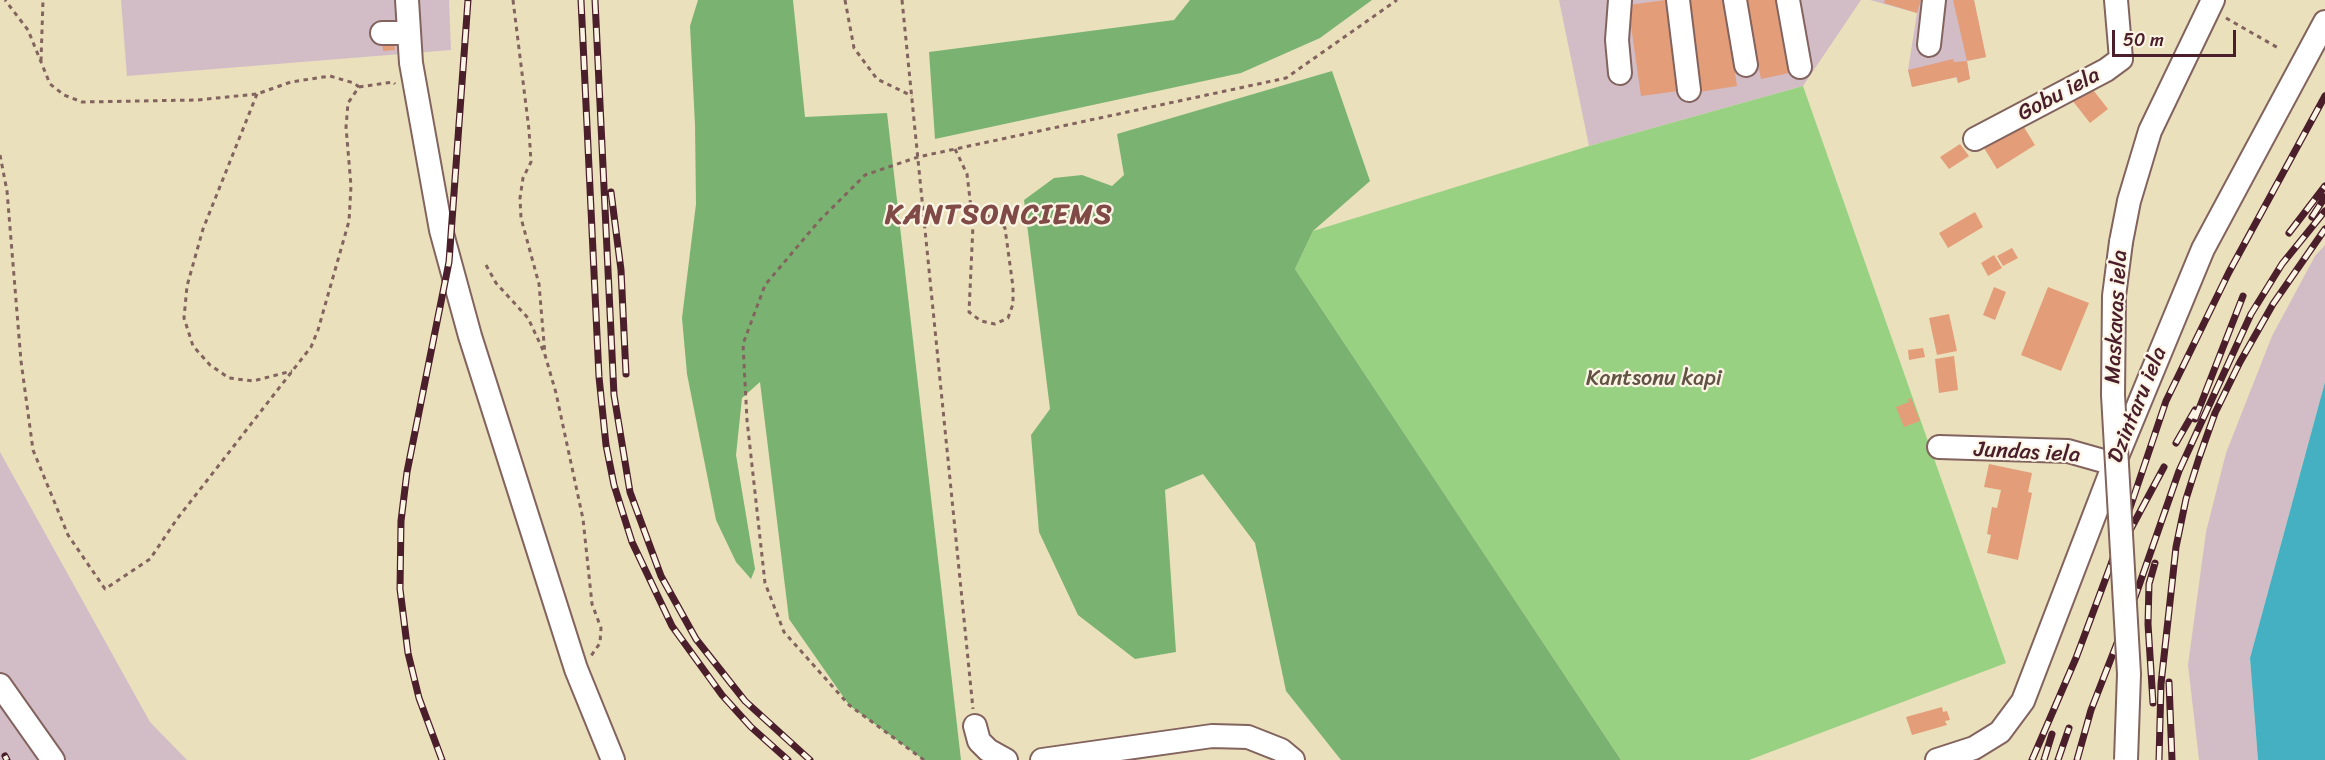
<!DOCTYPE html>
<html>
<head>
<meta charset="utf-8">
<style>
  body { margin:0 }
  #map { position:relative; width:2325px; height:760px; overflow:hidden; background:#eae0bc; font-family:Sriracha,sans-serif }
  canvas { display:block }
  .scale { position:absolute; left:2112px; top:30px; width:124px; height:27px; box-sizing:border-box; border:3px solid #4a1f2b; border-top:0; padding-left:8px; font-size:18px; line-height:21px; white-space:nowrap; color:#4a1f2b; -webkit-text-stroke:4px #fcf5e5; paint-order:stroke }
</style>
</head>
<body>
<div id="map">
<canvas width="2325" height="760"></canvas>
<div class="scale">50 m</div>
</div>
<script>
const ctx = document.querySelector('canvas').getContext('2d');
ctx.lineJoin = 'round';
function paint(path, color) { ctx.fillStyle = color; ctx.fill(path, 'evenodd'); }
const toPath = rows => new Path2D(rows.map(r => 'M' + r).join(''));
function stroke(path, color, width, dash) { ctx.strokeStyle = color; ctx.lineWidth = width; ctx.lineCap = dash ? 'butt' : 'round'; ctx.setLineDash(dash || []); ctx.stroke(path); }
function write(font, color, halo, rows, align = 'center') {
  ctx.font = font + ' Sriracha,sans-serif'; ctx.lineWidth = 4.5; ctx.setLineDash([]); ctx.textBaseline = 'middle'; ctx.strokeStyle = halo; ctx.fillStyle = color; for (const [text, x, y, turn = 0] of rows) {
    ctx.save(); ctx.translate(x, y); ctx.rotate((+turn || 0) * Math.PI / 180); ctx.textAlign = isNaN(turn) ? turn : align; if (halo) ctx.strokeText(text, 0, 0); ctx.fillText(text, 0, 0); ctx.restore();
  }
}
paint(toPath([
  [121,0,449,0,451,50,127,76],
  [1559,0,1861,0,1803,86,1589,146],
  [1870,0,1974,0,1986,57,1967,61,1970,79,1958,83,1956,77,1912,87,1908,70,1917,13],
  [2325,245,2325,382,2250,658,2258,760,2199,760,2188,665,2206,532,2226,453,2272,336,2315,256],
  [0,452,150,722,187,760,0,760]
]), '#d2bdc7');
paint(toPath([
  [1803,86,2006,663,1749,760,1621,760,1295,269,1313,231,1589,146]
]), '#99d183');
paint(toPath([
  [698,0,793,0,805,117,887,113,961,760,924,760,849,705,789,619,760,382,742,398,736,455,755,569,751,579,736,562,716,520,687,374,682,318,696,204,695,125,690,26],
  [1190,0,1372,0,1320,38,1241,73,935,139,929,52,1174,20],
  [1332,71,1370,181,1313,231,1295,269,1621,760,1341,760,1286,691,1255,543,1203,474,1165,490,1176,652,1135,659,1078,615,1039,532,1031,435,1050,409,1024,200,1054,178,1082,175,1112,186,1124,175,1117,134]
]), '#7ab371');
paint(toPath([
  [2325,382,2325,760,2258,760,2250,658]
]), '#44b0c2');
paint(toPath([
  [1666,0,1679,91,1641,96,1628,5],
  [1690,0,1724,0,1737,86,1699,92,1686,1],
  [1745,0,1779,0,1794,72,1761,79],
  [1885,0,1921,0,1917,13,1884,3],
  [1953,0,1974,0,1986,57,1967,61,1970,79,1958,83,1957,77,1912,87,1908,70,1953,59,1954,62,1967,61],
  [394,42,395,50,383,51,382,43],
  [2090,86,2108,109,2090,123,2072,100],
  [2022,124,2035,145,1997,169,1984,148],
  [1960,144,1969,156,1949,169,1940,157],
  [1975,212,1983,227,1948,248,1939,233],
  [2012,248,2018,258,2003,266,1997,256],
  [1994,255,2002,268,1988,276,1981,263],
  [1994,287,2006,292,1995,320,1983,315],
  [2048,287,2089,303,2061,371,2021,355],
  [1949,314,1957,351,1937,355,1929,318],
  [1923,348,1925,357,1909,360,1908,350],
  [1954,356,1958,390,1939,393,1935,359],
  [1911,398,1920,421,1904,427,1896,407,1909,402,1908,399],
  [1989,464,2032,473,2028,492,2032,493,2018,560,1987,553,1991,535,1987,534,1992,507,1997,508,2001,490,1984,487],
  [1942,707,1943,712,1947,711,1950,720,1945,721,1947,725,1912,735,1906,717]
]), '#e49d79');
const minor = toPath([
  [407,0,411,63,441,230,470,336,576,669,613,760],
  [1678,0,1689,90],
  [1735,0,1746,65],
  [1788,0,1800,67],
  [382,33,409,33],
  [1929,45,1934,0],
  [1620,73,1617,40,1620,0],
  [1975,139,2106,70,2121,59,2116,0],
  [2121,242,2129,201,2150,131,2213,0],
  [1939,447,2068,451,2114,464],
  [0,685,53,760],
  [975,726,979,741,988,750,1006,760],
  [1042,760,1212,736,1248,737,1281,750,1293,760],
  [1937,760,1974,748,2000,732,2023,701,2114,464,2203,249,2325,22]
]);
stroke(minor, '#82635e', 26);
stroke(toPath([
  [513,0,529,130,531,162,523,178,520,198,521,218,539,284,545,355,556,393,583,519,592,604,601,628,600,643,591,656],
  [845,0,854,48,877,79,912,96],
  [902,0,973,709],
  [2226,18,2280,49],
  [41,61,43,0],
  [359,87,393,82,395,84],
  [257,94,203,229,187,286,184,318,193,346,210,365,229,378,253,381,292,371],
  [955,149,967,174,973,225],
  [0,155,7,191,21,361,33,450,68,535,105,589,150,559,177,519,311,347,318,330,349,221,351,186,346,127,348,103,359,87,354,83,330,76,291,82,257,94,197,100,82,102,64,95,50,84,28,30,5,0],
  [989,216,999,220,1005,228,1013,287,1013,304,1008,318,995,324,981,321,969,312,973,225,980,218,989,216],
  [486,265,496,283,528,318,543,350],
  [924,760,849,705,784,632,765,583,747,420,743,344,765,285,819,221,865,175,918,157,1286,78,1397,0]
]), '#82635e', 3, [4.5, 4.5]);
stroke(minor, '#fff', 22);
const rail = toPath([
  [581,0,599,377,606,445,614,485,632,542,672,626,722,695,751,727,788,760],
  [595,0,614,395,630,492,661,576,696,639,745,701,810,760],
  [611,192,621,270,626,374],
  [2312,217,2325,197],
  [2289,233,2325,186],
  [2195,419,2243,296],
  [2176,443,2195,410],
  [2127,536,2164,467],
  [2169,682,2172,760],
  [2153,703,2148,624,2149,584,2155,563],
  [5,756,7,760],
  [442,760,419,698,408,653,400,589,401,521,407,472,449,262,468,0],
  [2032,760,2076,658,2110,567,2166,401,2229,272,2325,96],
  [2044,760,2052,734],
  [2058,760,2069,728],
  [2077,760,2091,710,2135,597,2179,471,2251,314,2282,264,2325,211],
  [2159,760,2161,684,2176,547,2186,499,2199,458,2215,413,2240,362,2273,304,2325,229]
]);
stroke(rail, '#4a1f2b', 7);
stroke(rail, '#fcf5e5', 4.5, [14]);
const minorBridge = toPath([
  [2121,242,2114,296,2113,395,2129,674,2126,760]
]);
stroke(minorBridge, '#82635e', 26, []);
stroke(minorBridge, '#fff', 22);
write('22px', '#4a1f2b', '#fcf5e5', [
  ["Gobu iela",2059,95,-28],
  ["Maskavas iela",2117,317,-87],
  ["Dzintaru iela",2138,405,-68],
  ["Jundas iela",2027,453,3]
]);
write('22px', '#625445', '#fcf5e5', [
  ["Kantsonu kapi",1654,379]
]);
ctx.letterSpacing = '1.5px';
write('bold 28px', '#804b46', '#fcf5e5', [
  ["KANTSONCIEMS",999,216]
]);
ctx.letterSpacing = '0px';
</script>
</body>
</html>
